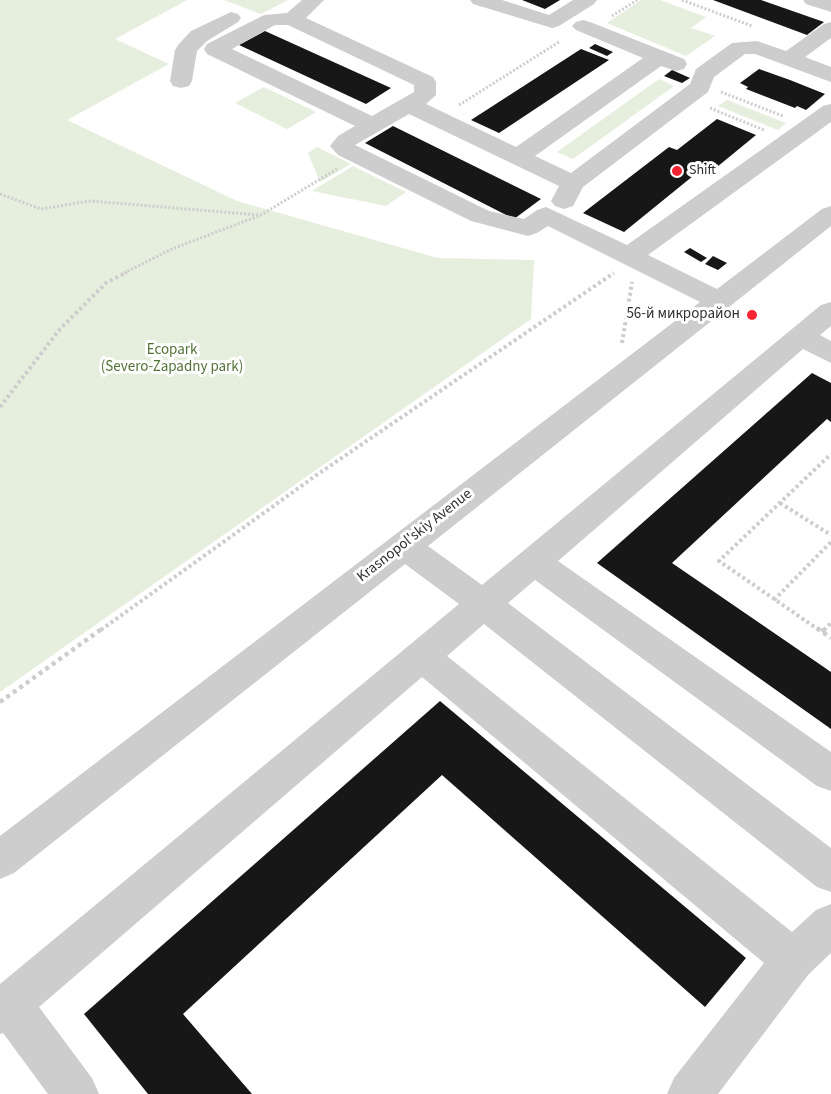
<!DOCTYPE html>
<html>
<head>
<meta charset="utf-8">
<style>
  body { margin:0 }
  canvas { display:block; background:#fff }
</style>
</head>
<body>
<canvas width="831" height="1094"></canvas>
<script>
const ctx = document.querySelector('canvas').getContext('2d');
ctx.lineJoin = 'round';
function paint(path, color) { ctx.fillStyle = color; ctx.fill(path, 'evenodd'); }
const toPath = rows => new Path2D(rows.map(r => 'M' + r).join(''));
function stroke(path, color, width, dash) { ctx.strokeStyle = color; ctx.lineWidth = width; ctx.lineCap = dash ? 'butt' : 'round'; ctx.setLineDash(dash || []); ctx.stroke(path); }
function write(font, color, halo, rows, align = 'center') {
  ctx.font = font + ' "Source Sans 3",sans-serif'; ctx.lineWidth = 6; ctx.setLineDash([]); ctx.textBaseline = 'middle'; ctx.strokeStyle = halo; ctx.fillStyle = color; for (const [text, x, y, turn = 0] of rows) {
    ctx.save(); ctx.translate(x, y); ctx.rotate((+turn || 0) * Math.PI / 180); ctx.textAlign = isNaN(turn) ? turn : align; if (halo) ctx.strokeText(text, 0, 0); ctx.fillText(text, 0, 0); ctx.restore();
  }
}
paint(toPath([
  [0,0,187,0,115,39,169,64,67,120,237,201,438,258,534,260,531,319,0,692],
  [224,0,288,0,261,14],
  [641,0,660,0,706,17,691,28,715,36,686,56,607,23],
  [659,79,674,86,573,159,557,152],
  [264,87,316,112,287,129,235,103],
  [727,100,786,123,778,130,718,106],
  [317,147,351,164,320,182,308,153],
  [353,166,406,192,386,206,312,191]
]), '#e6eedd');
paint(toPath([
  [522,0,560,0,545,9],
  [713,0,761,0,824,22,807,35],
  [265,31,391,88,366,104,239,45],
  [595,44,613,52,607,56,589,48],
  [581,49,609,60,499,133,471,120],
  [759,69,790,80,825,94,806,110,797,106,795,108,746,89,748,87,740,83],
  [672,70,690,78,682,83,664,76],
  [717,119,756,135,717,167,709,163,624,232,583,213,669,147,677,150],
  [393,126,541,199,514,219,365,143],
  [690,248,707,258,701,262,684,252],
  [713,256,727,263,718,270,705,264],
  [812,373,831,383,831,422,827,419,672,563,831,672,831,729,597,563],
  [440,701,746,958,705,1007,442,775,183,1014,252,1094,148,1094,84,1014]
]), '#171717');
stroke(toPath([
  [682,0,752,26],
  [612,16,637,0],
  [721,92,783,116],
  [459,105,559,42],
  [710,108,764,130],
  [0,194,41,209,90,201,259,215],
  [124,273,172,249,261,215,337,169]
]), '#cdcdcd', 3, [2, 2]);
stroke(toPath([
  [622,343,632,282],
  [0,407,60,329,106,283,127,272],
  [780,503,831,535],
  [774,600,831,542],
  [101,630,318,474,614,273],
  [819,630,719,561,831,454],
  [824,630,831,623]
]), '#cdcdcd', 4, [3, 3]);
stroke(toPath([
  [817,628,831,638],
  [822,632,826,628],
  [0,702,103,628]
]), '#cdcdcd', 4.5, [4, 4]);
paint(toPath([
  [302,0,324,0,306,18,433,77,436,82,436,95,426,104,516,147,643,58,576,30,572,26,576,22,583,20,590,22,684,59,687,64,684,69,676,71,661,66,535,156,571,173,690,84,696,69,732,43,757,41,786,51,824,24,831,22,831,38,805,57,831,67,831,82,755,54,745,54,714,77,708,92,583,187,573,206,564,209,555,206,551,201,559,186,409,114,355,145,489,211,524,219,537,210,546,207,627,245,823,106,831,104,831,122,648,255,717,289,822,209,831,206,831,226,428,546,482,585,821,305,831,302,831,326,820,335,831,341,831,363,803,349,558,561,831,752,831,791,817,786,535,580,508,603,831,848,831,892,817,887,484,624,447,656,792,932,816,910,831,904,831,953,808,975,718,1094,667,1094,674,1078,764,963,422,677,39,1007,92,1078,99,1094,48,1094,3,1033,0,1034,0,984,459,604,405,564,14,873,0,879,0,836,700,302,548,226,537,233,528,236,471,221,338,155,330,146,338,136,355,126,207,54,204,49,207,44,264,15,287,13,302,0],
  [275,25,288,25,414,85,414,92,372,116,232,49,275,25],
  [470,0,502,0,549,15,573,0,597,0,594,4,559,26,552,28,473,4,470,0],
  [803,0,831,0,831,12,806,4,803,0],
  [231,12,238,14,241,18,238,22,207,41,197,51,192,81,189,86,181,88,173,86,170,81,175,50,178,45,191,31,231,12]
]), '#cdcdcd');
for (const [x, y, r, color] of [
  [677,171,6,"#f62333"],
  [752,315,6,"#f62333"]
]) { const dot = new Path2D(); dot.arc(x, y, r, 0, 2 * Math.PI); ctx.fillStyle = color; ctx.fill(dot); stroke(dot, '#fff', 2); }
write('14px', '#303030', '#fff', [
  ["Shift",689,171]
], 'left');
write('15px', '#303030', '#fff', [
  ["56-й микрорайон",740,315]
], 'right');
write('15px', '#537138', '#fff', [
  ["Ecopark",172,351],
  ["(Severo-Zapadny park)",172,368]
]);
write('15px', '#303030', '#fff', [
  ["Krasnopol'skiy Avenue",415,536,-38]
]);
</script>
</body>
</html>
